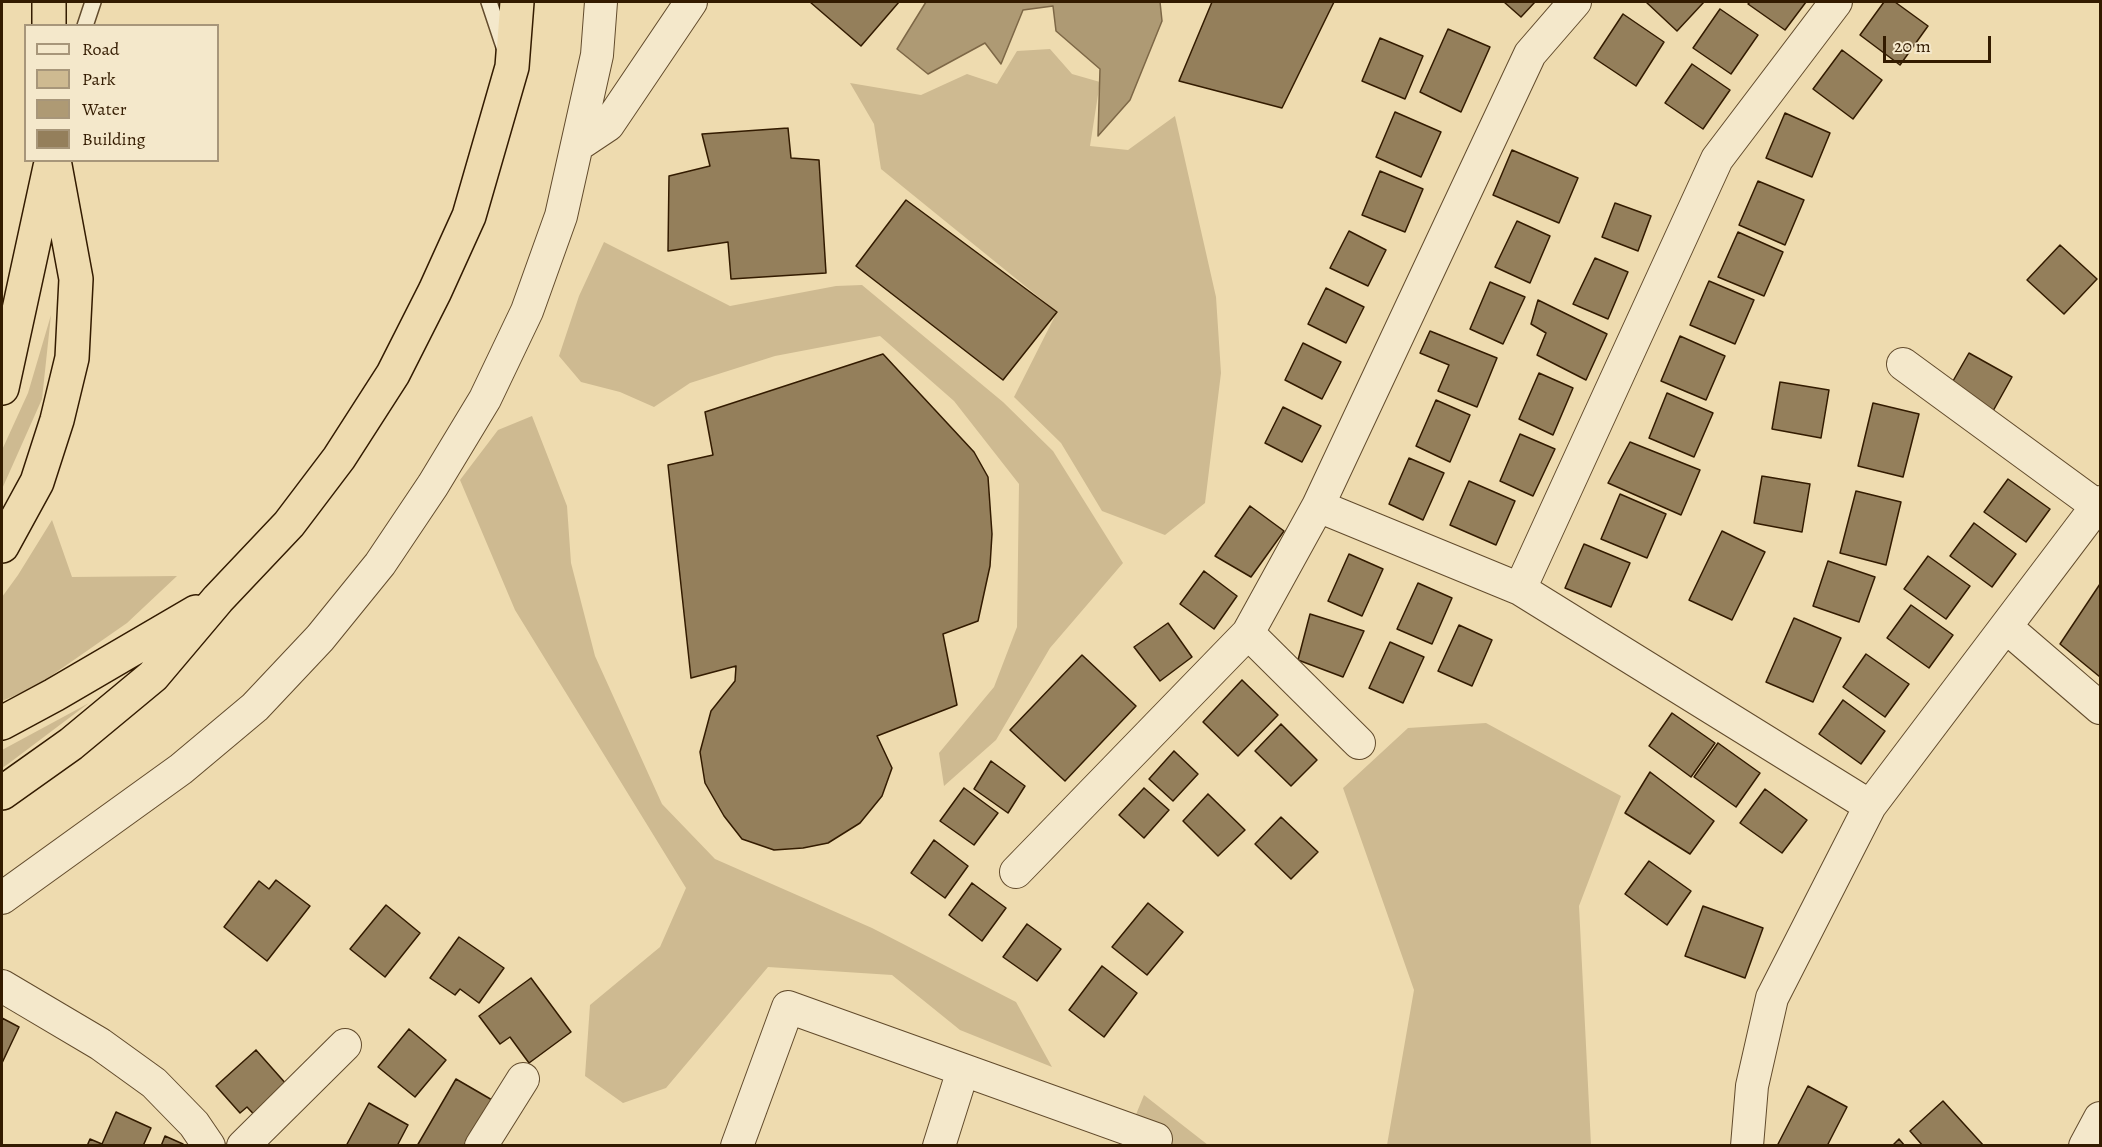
<!DOCTYPE html>
<html>
<head>
<meta charset="utf-8">
<style>
  body { margin:0 }
  #map { position:relative; width:2102px; height:1147px; overflow:hidden; background:#eedbaf; font-family:Alegreya,serif }
  canvas { display:block }
  .frame { position:absolute; inset:0; border:3px solid #331b00; pointer-events:none }
  .legend { position:absolute; left:24px; top:24px; width:195px; height:138px; box-sizing:border-box; background:#f4e8cb; border:2px solid #a7967a; margin:0; padding:8px 10px; list-style:none; font-size:18px; color:#331b00 }
  .legend li { display:flex; align-items:center; gap:12px; height:30px }
  .legend b { width:30px; border:2px solid #a7967a }
  .scale { position:absolute; left:1883px; top:36px; width:108px; height:27px; box-sizing:border-box; border:3px solid #331b00; border-top:0; padding-left:8px; font-size:18px; line-height:21px; white-space:nowrap; color:#331b00; -webkit-text-stroke:4px #f4e8cb; paint-order:stroke }
</style>
</head>
<body>
<div id="map">
<canvas width="2102" height="1147"></canvas>
<div class="frame"></div>
<ul class="legend">
<li><b style="height:8px;background:#f4e8cb"></b>Road</li>
<li><b style="height:16px;background:#ceba91"></b>Park</li>
<li><b style="height:16px;background:#ae9a74"></b>Water</li>
<li><b style="height:16px;background:#947f5b"></b>Building</li>
</ul>
<div class="scale">20 m</div>
</div>
<script>
const ctx = document.querySelector('canvas').getContext('2d');
ctx.lineJoin = 'round';
function paint(path, color) { ctx.fillStyle = color; ctx.fill(path, 'evenodd'); }
const toPath = rows => new Path2D(rows.map(r => 'M' + r).join(''));
function stroke(path, color, width, dash) { ctx.strokeStyle = color; ctx.lineWidth = width; ctx.lineCap = dash ? 'butt' : 'round'; ctx.setLineDash(dash || []); ctx.stroke(path); }
paint(toPath([
  [1050,49,1072,74,1100,82,1090,146,1128,150,1175,116,1216,297,1221,373,1205,503,1165,535,1102,511,1061,443,1014,397,1057,312,881,169,874,124,850,83,921,95,967,74,997,84,1017,51],
  [604,242,730,306,836,286,862,285,1003,402,1053,451,1123,563,1050,648,996,740,944,786,939,753,994,687,1017,627,1019,484,954,401,880,336,775,356,690,383,654,407,620,392,581,382,559,356,579,296],
  [51,315,42,399,2,489,2,450,28,393],
  [532,416,567,506,571,563,595,656,662,804,715,859,872,928,1016,1002,1052,1067,960,1030,892,975,768,967,666,1088,623,1103,585,1076,590,1005,660,947,686,888,515,610,460,480,498,430],
  [52,520,72,577,177,576,127,623,35,687,2,701,2,597,18,575],
  [89,703,8,764,2,768,2,750],
  [1486,723,1621,796,1579,906,1591,1145,1387,1145,1414,990,1343,788,1408,728],
  [1144,1095,1208,1145,1123,1146]
]), '#ceba91');
const water = toPath([
  [926,2,1160,2,1162,21,1130,100,1098,136,1100,69,1056,31,1053,6,1023,10,1001,64,985,43,928,74,897,49,926,2]
]);
paint(water, '#ae9a74');
stroke(water, '#7d6746', 1.5);
const building = toPath([
  [810,2,899,2,861,46,810,2],
  [1212,2,1334,2,1282,108,1179,81,1212,2],
  [1504,2,1535,2,1521,17,1504,2],
  [1646,2,1704,2,1677,31,1646,2],
  [1750,2,1806,2,1785,30,1748,4,1750,2],
  [1884,2,1895,2,1928,26,1900,65,1860,35,1884,2],
  [1720,9,1758,35,1731,74,1693,48,1720,9],
  [1623,14,1664,42,1636,86,1594,58,1623,14],
  [1448,29,1490,47,1461,112,1420,92,1448,29],
  [1380,38,1423,56,1405,99,1362,81,1380,38],
  [1842,50,1882,80,1853,119,1813,89,1842,50],
  [1692,64,1730,90,1703,129,1665,103,1692,64],
  [1395,112,1441,132,1421,177,1376,157,1395,112],
  [1785,113,1830,133,1812,177,1766,158,1785,113],
  [788,128,791,158,819,160,826,273,731,279,728,242,668,251,669,176,710,166,702,134,788,128],
  [1512,150,1578,178,1559,223,1493,195,1512,150],
  [1380,171,1423,189,1405,232,1362,215,1380,171],
  [1758,181,1804,200,1785,245,1739,225,1758,181],
  [906,200,1057,312,1003,380,856,266,906,200],
  [1615,203,1651,216,1638,251,1602,237,1615,203],
  [1517,221,1550,236,1530,283,1495,267,1517,221],
  [1349,231,1386,250,1368,286,1330,268,1349,231],
  [1738,232,1783,252,1764,296,1718,277,1738,232],
  [2060,245,2097,279,2064,314,2027,280,2060,245],
  [1595,258,1628,272,1608,319,1573,304,1595,258],
  [1709,281,1754,300,1735,344,1690,325,1709,281],
  [1490,282,1525,297,1503,344,1470,329,1490,282],
  [1326,288,1364,307,1346,343,1308,324,1326,288],
  [1538,300,1607,334,1586,380,1537,355,1546,333,1531,324,1538,300],
  [1430,331,1497,358,1477,407,1438,391,1449,365,1420,353,1430,331],
  [1680,336,1725,356,1706,400,1661,381,1680,336],
  [1303,343,1341,362,1322,399,1285,380,1303,343],
  [1969,353,2012,377,1988,420,1945,395,1969,353],
  [883,354,974,452,988,477,992,534,990,566,978,621,943,634,957,705,877,736,892,768,882,796,860,823,828,843,803,848,774,850,742,839,724,816,705,783,700,752,711,711,735,681,736,666,691,678,668,465,713,455,705,412,883,354],
  [1539,373,1573,388,1553,435,1519,419,1539,373],
  [1780,382,1829,390,1821,438,1772,429,1780,382],
  [1667,393,1713,413,1694,457,1649,438,1667,393],
  [1436,400,1470,415,1450,462,1416,446,1436,400],
  [1873,403,1919,414,1903,477,1858,466,1873,403],
  [1283,407,1321,426,1302,462,1265,443,1283,407],
  [1520,434,1555,449,1533,496,1500,481,1520,434],
  [1630,442,1700,470,1681,515,1608,483,1630,442],
  [1409,458,1444,473,1423,520,1389,504,1409,458],
  [1762,476,1810,484,1802,532,1754,523,1762,476],
  [2008,479,2050,509,2026,542,1984,512,2008,479],
  [1469,481,1515,501,1496,545,1450,525,1469,481],
  [1856,491,1901,502,1886,565,1840,553,1856,491],
  [1620,494,1666,514,1647,558,1601,539,1620,494],
  [1250,506,1284,531,1251,577,1215,556,1250,506],
  [1974,523,2016,554,1992,587,1950,556,1974,523],
  [1722,531,1765,552,1732,620,1689,600,1722,531],
  [1584,544,1630,563,1611,607,1565,588,1584,544],
  [1349,554,1383,569,1362,616,1328,601,1349,554],
  [1928,556,1970,586,1946,619,1904,589,1928,556],
  [1828,561,1875,577,1859,622,1813,606,1828,561],
  [1204,571,1237,596,1214,629,1180,604,1204,571],
  [1418,583,1452,598,1432,644,1397,629,1418,583],
  [2100,584,2100,677,2060,644,2100,584],
  [1911,605,1953,635,1929,668,1887,638,1911,605],
  [1310,614,1364,631,1343,677,1298,660,1310,614],
  [1794,618,1841,638,1813,702,1766,682,1794,618],
  [1168,623,1192,657,1160,681,1134,647,1168,623],
  [1459,625,1492,640,1472,686,1438,671,1459,625],
  [1390,642,1424,657,1403,703,1369,688,1390,642],
  [1866,654,1909,684,1885,717,1843,687,1866,654],
  [1082,655,1136,706,1065,781,1010,730,1082,655],
  [1242,680,1278,715,1238,756,1203,722,1242,680],
  [1843,700,1885,731,1861,764,1819,734,1843,700],
  [1672,713,1715,743,1691,777,1649,746,1672,713],
  [1281,724,1317,760,1291,786,1255,751,1281,724],
  [1718,743,1760,773,1736,807,1694,777,1718,743],
  [1174,751,1198,774,1173,801,1149,779,1174,751],
  [991,761,1025,786,1008,813,974,789,991,761],
  [1650,772,1714,821,1690,854,1625,813,1650,772],
  [964,788,998,813,974,845,940,821,964,788],
  [1144,788,1169,810,1144,838,1119,815,1144,788],
  [1765,789,1807,820,1782,853,1740,823,1765,789],
  [1208,794,1245,830,1218,856,1183,821,1208,794],
  [1281,817,1318,852,1291,879,1255,844,1281,817],
  [934,840,968,866,945,898,911,873,934,840],
  [1649,861,1691,891,1667,925,1625,894,1649,861],
  [276,880,310,906,267,961,224,927,259,881,269,889,276,880],
  [972,883,1006,908,982,941,949,915,972,883],
  [1148,903,1183,932,1147,975,1112,947,1148,903],
  [386,905,420,933,385,977,350,949,386,905],
  [1703,906,1763,928,1745,978,1685,956,1703,906],
  [1027,924,1061,949,1037,981,1003,957,1027,924],
  [459,937,504,968,479,1003,460,989,455,995,430,978,459,937],
  [1102,966,1137,993,1104,1037,1069,1010,1102,966],
  [531,978,571,1032,529,1063,510,1037,500,1044,479,1016,531,978],
  [2,1018,19,1027,2,1063,2,1018],
  [409,1029,446,1060,415,1097,378,1067,409,1029],
  [256,1050,295,1094,262,1123,247,1107,240,1113,216,1086,256,1050],
  [456,1079,499,1104,485,1146,417,1146,456,1079],
  [1808,1086,1847,1107,1827,1146,1777,1146,1808,1086],
  [1943,1101,1984,1146,1923,1146,1910,1131,1943,1101],
  [369,1103,408,1125,397,1146,346,1146,369,1103],
  [116,1112,151,1128,143,1146,87,1146,90,1139,102,1144,116,1112],
  [165,1136,183,1144,183,1146,161,1146,165,1136],
  [1899,1139,1905,1146,1892,1146,1899,1139]
]);
paint(building, '#947f5b');
stroke(building, '#331b00', 1.5);
const lane = toPath([
  [489,2,504,47],
  [85,26,93,2]
]);
const street = toPath([
  [1575,2,1530,54,1318,506,1520,589,1870,806],
  [578,145,608,125,691,2],
  [1903,364,2097,506],
  [1520,589,1717,159,1836,2],
  [2006,627,2100,708],
  [1248,633,1359,743],
  [1016,872,1248,633,1318,506],
  [2,898,181,769,255,707,320,638,380,564,433,485,485,399,527,311,561,216,597,55,601,2],
  [2,986,100,1044,154,1083,194,1124,209,1146],
  [243,1146,345,1045],
  [481,1146,523,1079],
  [737,1146,788,1007,1156,1139,1154,1146],
  [939,1146,963,1070],
  [1747,1146,1752,1086,1772,998,1870,806,2100,502],
  [2085,1146,2100,1118]
]);
const highway = toPath([
  [49,2,49,26],
  [2,388,50,167],
  [2,546,37,482,57,420,72,358,76,279,54,160],
  [2,723,54,695,196,612],
  [2,793,71,744,153,676,218,599,289,524,339,458,393,374,435,291,469,216,512,67,517,2]
]);
stroke(lane, '#624b2c', 18);
stroke(street, '#624b2c', 34);
stroke(highway, '#331b00', 36);
stroke(lane, '#f4e8cb', 15);
stroke(street, '#f4e8cb', 32);
stroke(highway, '#eedbaf', 33);
</script>
</body>
</html>
